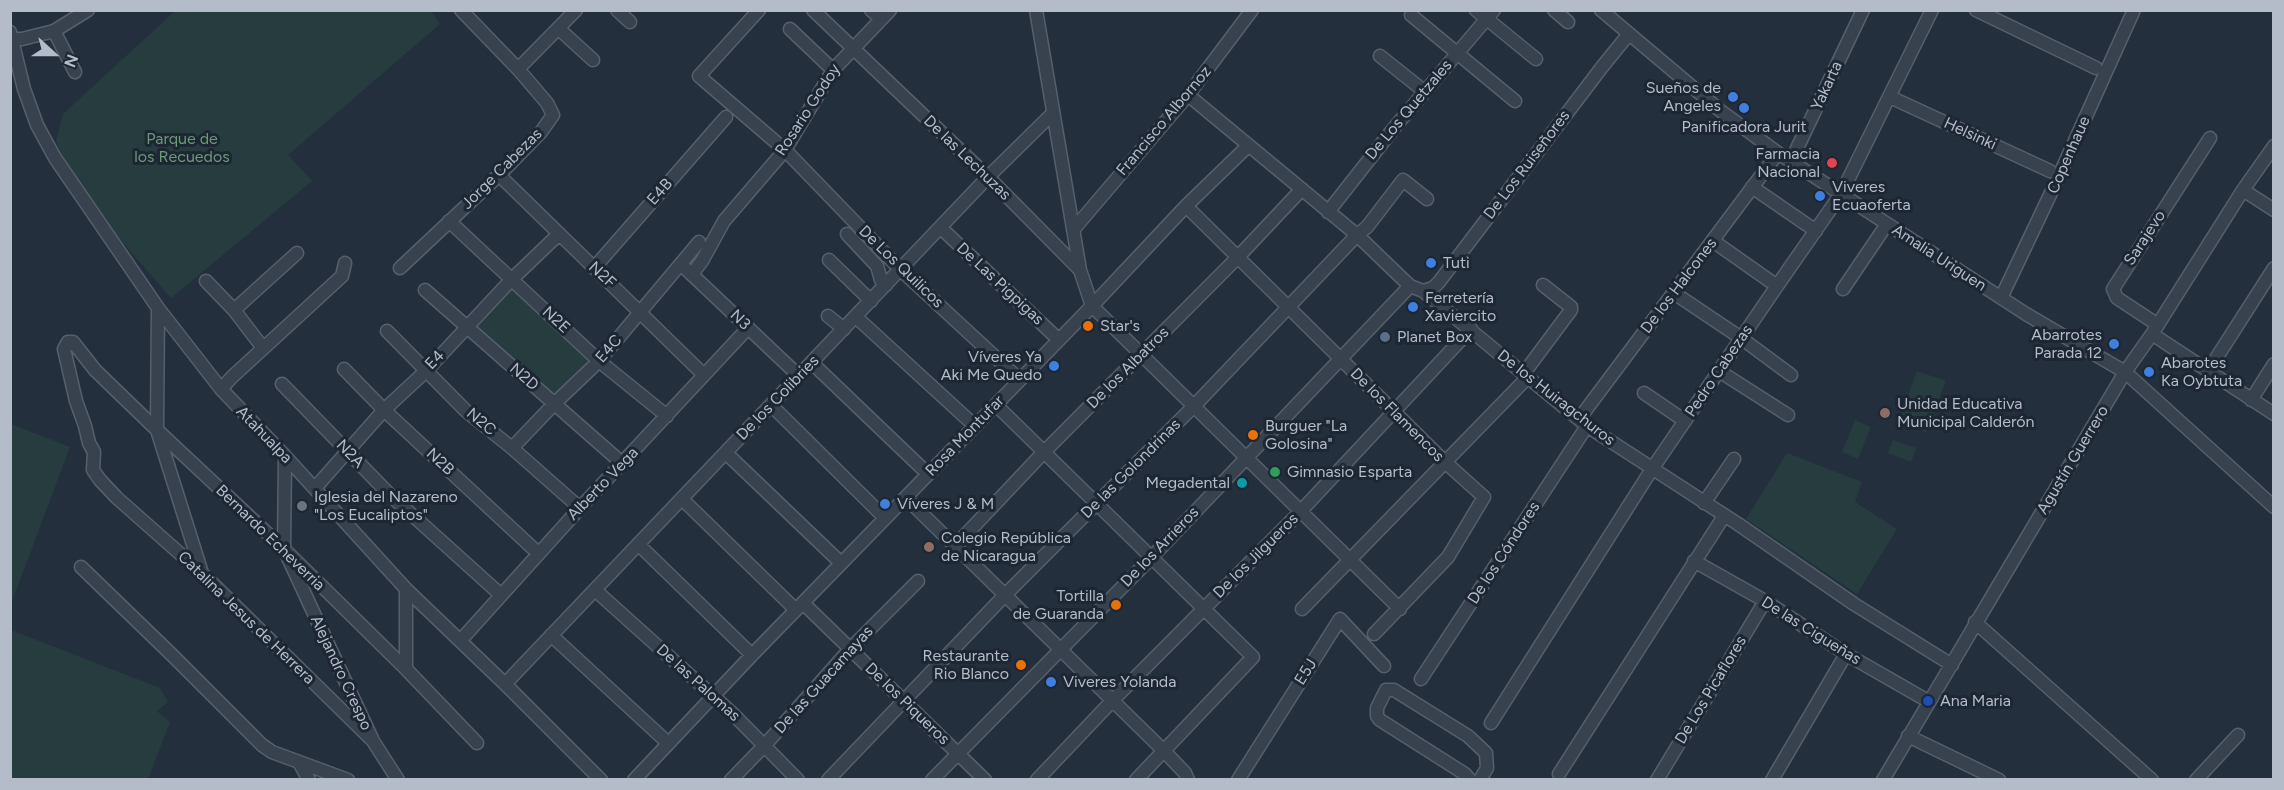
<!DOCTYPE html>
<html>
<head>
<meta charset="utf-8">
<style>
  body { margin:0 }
  #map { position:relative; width:2284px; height:790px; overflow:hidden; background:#242f3e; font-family:Figtree,sans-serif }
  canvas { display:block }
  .frame { position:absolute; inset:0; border:12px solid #b4bcc9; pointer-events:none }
  .north { position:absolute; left:24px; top:24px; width:60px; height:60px; -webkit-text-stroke:4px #1d2633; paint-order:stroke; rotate:111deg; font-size:16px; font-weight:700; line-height:24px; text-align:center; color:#b4bcc9 }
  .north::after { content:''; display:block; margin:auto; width:21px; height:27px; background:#b4bcc9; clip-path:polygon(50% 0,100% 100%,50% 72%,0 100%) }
</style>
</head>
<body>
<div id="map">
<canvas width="2284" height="790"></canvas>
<div class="frame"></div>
<div class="north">N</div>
</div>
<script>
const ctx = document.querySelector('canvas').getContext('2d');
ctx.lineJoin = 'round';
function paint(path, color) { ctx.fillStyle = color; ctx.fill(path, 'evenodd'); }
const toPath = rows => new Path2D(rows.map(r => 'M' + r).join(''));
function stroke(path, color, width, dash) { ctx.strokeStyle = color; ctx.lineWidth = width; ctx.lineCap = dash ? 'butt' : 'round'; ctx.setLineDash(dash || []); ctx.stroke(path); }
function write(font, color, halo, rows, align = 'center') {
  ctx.font = font + ' Figtree,sans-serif'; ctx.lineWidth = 6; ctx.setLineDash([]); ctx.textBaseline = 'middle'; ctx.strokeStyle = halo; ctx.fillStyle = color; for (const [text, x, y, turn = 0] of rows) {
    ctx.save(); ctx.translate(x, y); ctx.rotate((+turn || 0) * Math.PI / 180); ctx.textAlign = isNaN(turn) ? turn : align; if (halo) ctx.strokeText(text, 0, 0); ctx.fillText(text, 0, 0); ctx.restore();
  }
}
paint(toPath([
  [175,11,431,11,440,24,288,155,312,181,171,298,76,189,56,141,63,114],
  [510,286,593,362,556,401,471,328],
  [1917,371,1946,381,1926,432,1898,422],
  [1855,420,1871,427,1858,459,1842,452],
  [11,424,70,447,11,604],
  [1893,440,1916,448,1911,462,1888,453],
  [1787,453,1862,482,1855,502,1897,529,1857,594,1746,519],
  [11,630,160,688,168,702,157,711,170,722,148,779,11,779]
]), '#263c3f');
const minor = toPath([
  [617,10,630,22],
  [759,10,699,76,785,150,901,270,1020,380],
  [813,10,988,177,1080,270],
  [871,10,881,19],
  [1036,10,1080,270,1092,306,1400,609],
  [1476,10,1536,59],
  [1554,10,1568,22],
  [1601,10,1722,112,1778,153,2026,314,2125,372,2274,507],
  [1976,10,2096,68],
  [1411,15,1515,101],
  [558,28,593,60],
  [790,29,833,70],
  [54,31,75,72],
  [10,32,24,89,37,125,55,158,158,308,221,389,285,456,406,589,505,684,601,780],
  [12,39,22,39,54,31,88,10],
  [1380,56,1424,91],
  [518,69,576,10],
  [1188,95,1357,235,1410,286,1423,291,1587,426,1738,524,1854,604,1952,665],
  [1890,97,2050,171],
  [1791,161,1863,10],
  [499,175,704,375],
  [1752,187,1816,231],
  [2243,190,2274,210],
  [1186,206,1445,462,1484,497,1448,557,1374,634],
  [1328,212,1394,128,1494,10],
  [449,221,599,361,667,416],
  [941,228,1059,340],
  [1073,230,1188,95,1252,10],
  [847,234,877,266,881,280,886,285],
  [1713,241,1777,286],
  [829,260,871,301],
  [400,268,499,175,541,132,553,115,547,103,518,69,461,10],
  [594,268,726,117],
  [686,269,799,376],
  [692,274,702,261,724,221,785,150,833,70,890,10],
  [206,281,234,310,263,348],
  [1843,289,1887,224],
  [425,290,623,464],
  [1423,291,1433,288,1439,282,1602,67,1628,35],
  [1674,293,1741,338,1791,375],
  [2001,298,2059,176,2134,10],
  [158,308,157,430,202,573],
  [234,310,297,253],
  [828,316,844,329],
  [856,317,975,426],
  [2158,325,2117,298,2113,289,2210,138],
  [387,331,466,411,512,448,580,508],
  [2152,334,2274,414],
  [812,363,928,474],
  [344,369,384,410,538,553],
  [1719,371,1788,415],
  [2208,371,2274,268],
  [1524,373,1571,310,1571,307,1543,285],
  [282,384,390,495,501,595],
  [221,389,232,377,342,276,345,263],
  [1644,393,1685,421],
  [2251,400,2274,364],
  [771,405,885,518],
  [996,405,1253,657,1136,780],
  [1579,419,1778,153],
  [512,448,555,403,599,361,699,242],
  [726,453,841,563],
  [285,456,284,549,373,741,398,780],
  [315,488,384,410,427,370,512,279,558,235],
  [906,498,1164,751,1185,773,1188,780],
  [682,499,796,610],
  [1704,503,1734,459],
  [638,544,752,655],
  [955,546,1044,452,1238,257,1302,189],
  [1694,561,1765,601,1846,654,1928,701],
  [81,567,171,654,262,745,272,752,348,780],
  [406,589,406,669],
  [595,590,732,713,798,780],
  [803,603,985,780],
  [1302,609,1528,377],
  [1975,622,2152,780],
  [551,635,668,743],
  [460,641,580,508,748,328],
  [1421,679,1587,426],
  [505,684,988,177,1053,113],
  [1491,723,1652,469,1777,286,1841,194,1932,10],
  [1908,736,1999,780],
  [373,741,203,574,117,498,100,480,93,470,94,452,89,443,85,426,76,401,64,349,68,342,73,342,95,370,157,430,284,549,406,669,477,743],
  [299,762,309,780],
  [1559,774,1724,516],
  [634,780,752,655,1092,306,1186,206,1248,146],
  [731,780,765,745,850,649,918,581],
  [828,780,1005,595,1194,406,1357,235,1367,227,1403,180,1427,199],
  [932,780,1151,558,1410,286],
  [1037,780,1112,701,1300,512,1471,329],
  [1238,780,1340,619,1384,666],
  [1470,780,1465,774,1380,720,1377,716,1377,708,1386,690,1394,690,1402,695,1468,736,1486,753,1487,768,1480,780],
  [1657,780,1765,601],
  [1772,780,1846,654],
  [1883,780,2125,372,2152,334,2243,190,2274,146],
  [2196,780,2238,735]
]);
stroke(minor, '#565f6c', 15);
stroke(minor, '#38414e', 12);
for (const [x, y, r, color] of [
  [1733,97,6,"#3f7fe0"],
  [1744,108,6,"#3f7fe0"],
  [1832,163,6,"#e0444e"],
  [1820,196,6,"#3f7fe0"],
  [1431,263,6,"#3f7fe0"],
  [1413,307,6,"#3f7fe0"],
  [1088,326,6,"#e8710a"],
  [1385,337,6,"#5c6f8a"],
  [2114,344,6,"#3f7fe0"],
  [1054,366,6,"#3f7fe0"],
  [2149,372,6,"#3f7fe0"],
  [1885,413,6,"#8d6e63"],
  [1253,435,6,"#e8710a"],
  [1275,472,6,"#2e9e5b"],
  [1242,483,6,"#0f9aa8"],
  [885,504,6,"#3f7fe0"],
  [302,506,6,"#6b7280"],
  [929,547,6,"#8d6e63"],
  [1116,605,6,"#e8710a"],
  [1021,665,6,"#e8710a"],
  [1051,682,6,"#3f7fe0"],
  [1928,701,6,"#1a4fb4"]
]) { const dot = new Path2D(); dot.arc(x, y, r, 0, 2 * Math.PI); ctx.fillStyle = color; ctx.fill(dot); stroke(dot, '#1d2633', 2); }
write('16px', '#b4bcc9', '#1d2633', [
  ["Yakarta",1827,86,-65],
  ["Rosario Godoy",808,110,-57],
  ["De Los Quetzales",1409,110,-50],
  ["Francisco Albornoz",1164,121,-50],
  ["Helsinki",1970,134,25],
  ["Copenhaue",2069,155,-66],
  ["De las Lechuzas",967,158,44],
  ["De Los Ruiseñores",1527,165,-53],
  ["Jorge Cabezas",502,169,-45],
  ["E4B",660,192,-49],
  ["Sarajevo",2145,238,-57],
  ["Amalia Uriguen",1939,258,33],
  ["De Los Quilicos",901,267,44],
  ["N2F",602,275,43],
  ["De Las Pigpigas",1000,284,43],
  ["De los Halcones",1679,286,-53],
  ["N2E",556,320,43],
  ["N3",740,320,44],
  ["E4C",609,349,-49],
  ["E4",435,360,-46],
  ["De los Albatros",1128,368,-45],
  ["Pedro Cabezas",1719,371,-56],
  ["N2D",524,377,41],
  ["De los Colibries",778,398,-46],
  ["De los Huiragchuros",1556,398,38],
  ["De los Flamencos",1397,415,45],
  ["N2C",481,422,40],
  ["Atahualpa",264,435,46],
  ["Rosa Montufar",965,436,-46],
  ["N2A",350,454,46],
  ["Agustín Guerrero",2073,460,-59],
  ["N2B",440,462,43],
  ["De las Golondrinas",1131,469,-45],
  ["Alberto Vega",603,484,-46],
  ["Bernardo Echeverria",270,538,44],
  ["De los Arrieros",1160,547,-46],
  ["De los Cóndores",1504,553,-57],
  ["De los Jilgueros",1256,556,-45],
  ["Catalina Jesus de Herrera",246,618,44],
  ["De las Cigueñas",1811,631,32],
  ["E5J",1306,672,-58],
  ["Alejandro Crespo",341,673,65],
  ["De las Guacamayas",824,680,-48],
  ["De las Palomas",698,683,42],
  ["De Los Picaflores",1711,690,-59],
  ["De los Piqueros",907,704,44]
]);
write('16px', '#b4bcc9', '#1d2633', [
  ["Sueños de",1721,88,"right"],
  ["Angeles",1721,106,"right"],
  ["Panificadora Jurit",1744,127,"center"],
  ["Farmacia",1820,154,"right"],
  ["Nacional",1820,172,"right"],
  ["Viveres",1832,187],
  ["Ecuaoferta",1832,205],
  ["Tuti",1443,263],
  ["Ferretería",1425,298],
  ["Xaviercito",1425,316],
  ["Star's",1100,326],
  ["Abarrotes",2102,335,"right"],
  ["Parada 12",2102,353,"right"],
  ["Planet Box",1397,337],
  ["Víveres Ya",1042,357,"right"],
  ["Aki Me Quedo",1042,375,"right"],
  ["Abarotes",2161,363],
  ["Ka Oybtuta",2161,381],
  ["Unidad Educativa",1897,404],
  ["Municipal Calderón",1897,422],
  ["Burguer \"La",1265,426],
  ["Golosina\"",1265,444],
  ["Gimnasio Esparta",1287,472],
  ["Megadental",1230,483,"right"],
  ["Iglesia del Nazareno",314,497],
  ["\"Los Eucaliptos\"",314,515],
  ["Víveres J & M",897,504],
  ["Colegio República",941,538],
  ["de Nicaragua",941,556],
  ["Tortilla",1104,596,"right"],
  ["de Guaranda",1104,614,"right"],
  ["Restaurante",1009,656,"right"],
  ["Rio Blanco",1009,674,"right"],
  ["Viveres Yolanda",1063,682],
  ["Ana Maria",1940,701]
], 'left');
write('16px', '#6b9a76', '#1d2633', [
  ["Parque de",182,139],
  ["los Recuedos",182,157]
]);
</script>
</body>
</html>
